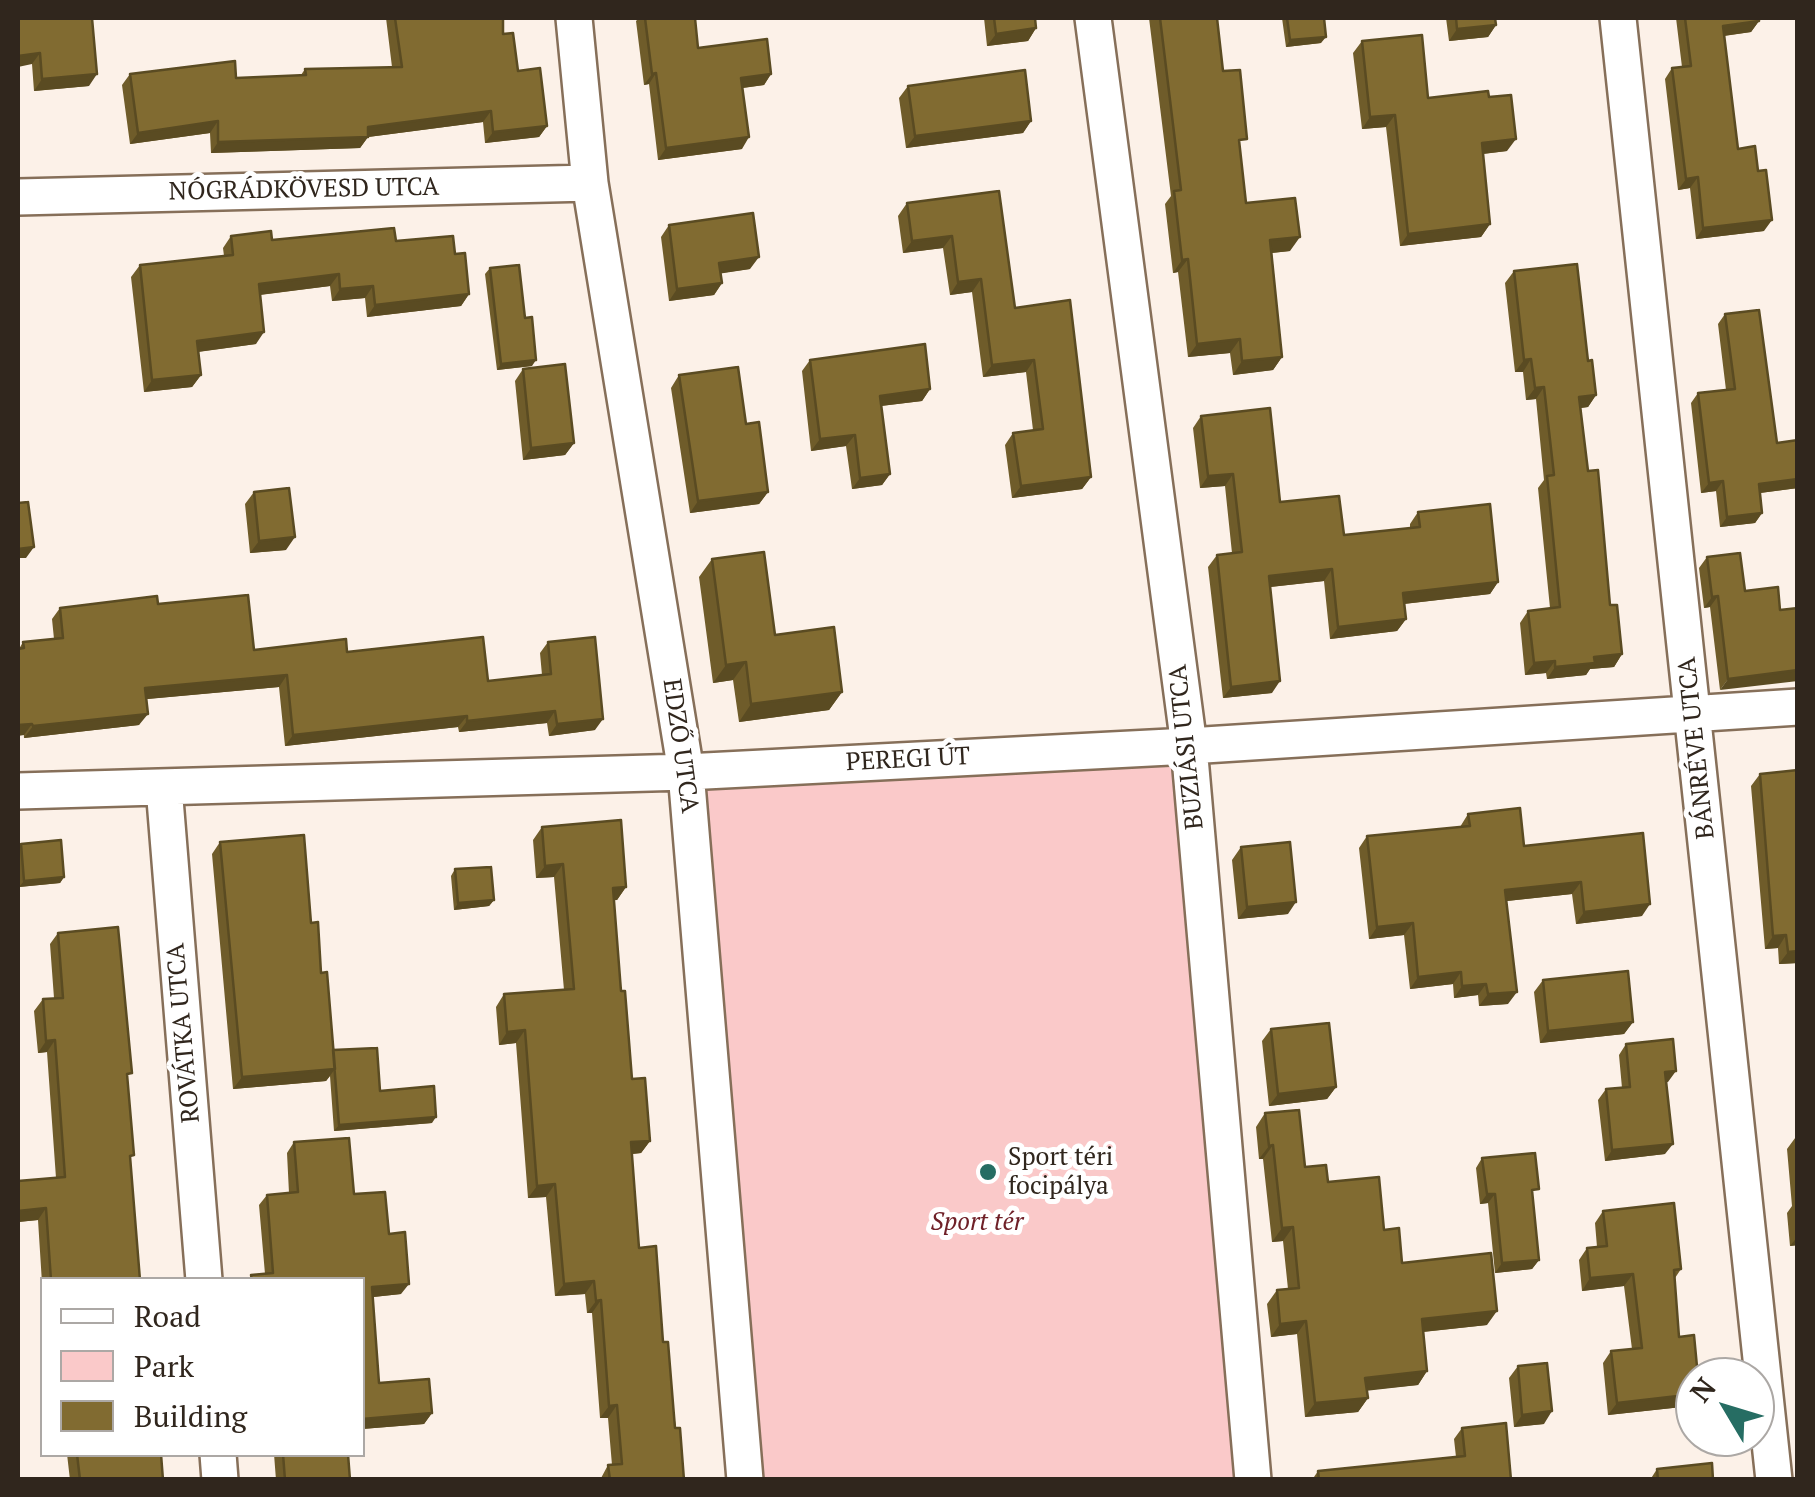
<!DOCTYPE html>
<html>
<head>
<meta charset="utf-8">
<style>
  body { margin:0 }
  #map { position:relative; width:1815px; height:1497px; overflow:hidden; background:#fcf1e8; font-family:"PT Serif",serif }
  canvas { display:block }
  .frame { position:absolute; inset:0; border:20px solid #30261d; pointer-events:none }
  .legend { position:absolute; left:40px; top:1277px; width:325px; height:180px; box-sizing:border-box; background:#fff; border:2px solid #aca8a5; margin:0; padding:12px 18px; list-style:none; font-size:30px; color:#30261d }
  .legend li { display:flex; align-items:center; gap:20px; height:50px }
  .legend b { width:50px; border:2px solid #aca8a5 }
  .north { position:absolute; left:1675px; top:1357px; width:100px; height:100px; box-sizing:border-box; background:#fff; border:2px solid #aca8a5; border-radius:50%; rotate:308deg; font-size:28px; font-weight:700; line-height:40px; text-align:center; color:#30261d }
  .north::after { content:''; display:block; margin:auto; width:35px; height:45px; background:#266d63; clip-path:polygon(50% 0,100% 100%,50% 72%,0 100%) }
</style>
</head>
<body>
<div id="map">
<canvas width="1815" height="1497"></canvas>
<div class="frame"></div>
<ul class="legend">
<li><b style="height:12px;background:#fff"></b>Road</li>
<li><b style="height:28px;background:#fac9c9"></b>Park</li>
<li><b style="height:28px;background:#816b31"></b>Building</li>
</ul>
<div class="north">N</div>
</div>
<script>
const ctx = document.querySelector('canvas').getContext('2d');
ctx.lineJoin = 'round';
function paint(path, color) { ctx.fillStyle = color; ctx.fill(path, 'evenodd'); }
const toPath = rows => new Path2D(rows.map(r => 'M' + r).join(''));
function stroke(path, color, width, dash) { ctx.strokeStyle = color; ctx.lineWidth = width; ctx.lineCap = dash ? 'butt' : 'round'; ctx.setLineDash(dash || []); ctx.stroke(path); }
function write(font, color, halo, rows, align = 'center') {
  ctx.font = font + ' "PT Serif",serif'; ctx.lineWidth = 10; ctx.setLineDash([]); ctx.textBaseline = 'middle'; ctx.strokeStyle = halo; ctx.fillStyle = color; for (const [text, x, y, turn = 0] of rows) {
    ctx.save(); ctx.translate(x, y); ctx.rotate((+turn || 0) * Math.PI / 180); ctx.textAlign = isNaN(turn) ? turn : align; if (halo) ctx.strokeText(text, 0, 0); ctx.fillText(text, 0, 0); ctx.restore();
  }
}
paint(toPath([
  [1189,746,1253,1479,745,1479,686,772]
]), '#fac9c9');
const minor = toPath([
  [574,18,590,183,686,772,745,1480],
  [1093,18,1189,746,1253,1480],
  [1618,18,1774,1480],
  [18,197,590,183],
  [164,787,204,1280],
  [18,791,686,772,1189,746,1798,707],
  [218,1454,220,1480]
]);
stroke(minor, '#866f59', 40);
stroke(minor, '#fff', 35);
paint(toPath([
  [18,18,89,86,34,91,32,64],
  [386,18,503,18,503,34,518,71,547,126,539,137,485,143,483,122,368,137,360,148,211,153,210,133,130,144,122,85,130,74,236,78,301,75,305,69,392,67],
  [639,18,695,18,698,48,771,74,764,85,743,88,742,149,658,160,649,84,644,85,636,21],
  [984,18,1035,18,1036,28,1028,41,987,46],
  [1149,18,1217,18,1223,71,1240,150,1246,203,1290,251,1272,253,1282,357,1273,370,1233,375,1230,353,1188,357,1178,272,1173,273,1165,204,1171,196],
  [1282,18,1324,18,1321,43,1286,47],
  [1446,18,1495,18,1496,25,1488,37,1449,41],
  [1676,18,1759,18,1759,21,1751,32,1724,36,1738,149,1764,231,1696,239,1690,188,1678,190,1665,79,1672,68,1682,67],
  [1362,41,1428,98,1489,97,1507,151,1483,154,1490,224,1481,237,1400,246,1386,127,1362,129,1353,53],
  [908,86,1031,121,1023,133,906,148,899,98],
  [999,191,1015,308,1091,477,1082,489,1012,498,1005,445,1013,433,1033,430,1026,372,983,377,972,292,950,295,943,248,903,253,898,216,907,203],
  [669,225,750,269,721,273,722,283,714,295,669,301,661,237],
  [231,236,272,240,396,241,455,254,469,294,461,306,367,317,365,298,332,301,330,286,260,295,256,344,198,352,201,375,192,387,144,392,131,277,140,265,224,256,223,248],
  [490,268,525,318,532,366,497,370,485,274],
  [1514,271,1588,361,1596,395,1588,407,1581,408,1588,471,1610,605,1622,654,1614,667,1590,669,1586,675,1547,679,1546,673,1525,675,1520,623,1528,611,1550,608,1538,488,1544,480,1536,399,1526,400,1523,372,1515,372,1505,283],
  [1725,314,1777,443,1798,440,1798,488,1760,493,1762,513,1755,523,1720,527,1716,491,1701,493,1691,403,1698,393,1726,390,1718,324],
  [810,360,930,389,922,401,881,406,890,474,882,485,852,489,846,446,811,451,802,371],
  [523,369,574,443,565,455,523,460,515,381],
  [679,375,746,424,768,492,759,504,690,513,671,388],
  [1201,416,1280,502,1344,535,1410,528,1410,524,1418,512,1498,582,1490,594,1404,604,1406,619,1397,631,1330,639,1324,581,1270,587,1272,693,1223,698,1208,567,1217,555,1232,553,1225,486,1200,488,1193,428],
  [254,492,286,550,250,553,245,504],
  [1707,557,1745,591,1780,610,1720,690,1710,607,1704,608,1699,568],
  [712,559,775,635,842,692,829,710,739,722,733,680,713,683,699,577],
  [158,604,254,650,347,652,488,681,542,675,540,653,548,642,595,730,549,736,547,723,459,732,458,727,285,746,279,687,146,699,139,725,24,738,19,649,23,642,54,639,52,619,60,608],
  [1760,774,1798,963,1779,964,1778,948,1765,949,1751,786],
  [1468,814,1524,846,1642,916,1576,924,1572,894,1507,901,1508,1004,1479,1006,1478,995,1454,998,1453,984,1410,989,1404,935,1369,939,1359,848,1367,836,1460,827],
  [542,827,626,887,617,900,614,900,621,991,632,1079,650,1141,641,1153,632,1154,639,1248,663,1342,684,1480,600,1480,608,1465,612,1465,608,1418,600,1418,592,1313,587,1313,585,1294,555,1296,546,1197,528,1198,516,1043,499,1045,496,1007,504,994,564,990,554,877,536,878,533,840],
  [220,842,311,923,333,1050,380,1091,432,1123,334,1131,330,1076,326,1081,233,1089,212,854],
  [21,844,64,877,60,883,19,887,18,848],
  [1241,847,1288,914,1238,919,1232,860],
  [455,869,494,900,489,906,454,910,451,876],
  [58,933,128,1079,130,1161,140,1280,42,1280,42,1283,38,1220,18,1222,18,1181,56,1178,47,1052,38,1053,34,1011,43,999,54,998,50,944],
  [1543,980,1633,1022,1624,1034,1540,1043,1534,992],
  [1271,1029,1336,1087,1327,1099,1269,1106,1262,1041],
  [1626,1044,1668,1082,1666,1082,1665,1154,1605,1161,1598,1100,1606,1089,1622,1088,1619,1055],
  [1265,1113,1305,1167,1328,1182,1384,1230,1402,1263,1487,1325,1423,1332,1427,1371,1418,1385,1367,1390,1368,1398,1358,1412,1305,1417,1297,1334,1271,1337,1267,1304,1277,1290,1288,1289,1283,1241,1272,1242,1263,1159,1259,1159,1256,1127],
  [1798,1134,1798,1245,1790,1246,1787,1213,1792,1206,1787,1149],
  [294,1142,354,1194,389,1234,401,1294,373,1297,379,1383,432,1413,424,1424,362,1429,362,1280,248,1280,251,1275,265,1274,259,1205,267,1195,289,1193,287,1153],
  [1482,1158,1532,1198,1539,1260,1532,1269,1495,1273,1488,1203,1480,1204,1476,1168],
  [1603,1211,1681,1269,1675,1278,1679,1337,1691,1406,1608,1415,1603,1363,1611,1351,1632,1349,1624,1286,1582,1291,1579,1260,1587,1248,1597,1247,1595,1223],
  [1518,1366,1544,1424,1514,1427,1509,1378],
  [1462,1428,1511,1480,1312,1480,1318,1471,1456,1457,1454,1439],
  [67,1454,161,1454,163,1480,70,1480],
  [274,1454,348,1454,350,1480,276,1480],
  [1657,1469,1713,1480,1650,1480]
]), '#6f5c2a');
paint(toPath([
  [1759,21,1751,32,1715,37,1723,26],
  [1496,25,1488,37,1449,41,1457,29],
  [1036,28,1028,41,987,46,996,34],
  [1326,37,1321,43,1286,47,1290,40],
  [40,53,32,64,18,67,18,56],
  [656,73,649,84,644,85,652,74],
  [97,74,89,86,34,91,42,79],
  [771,74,764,85,734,89,741,78],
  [491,111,483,122,368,137,360,148,211,153,218,142,368,127],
  [1395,115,1386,127,1362,129,1370,117],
  [218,121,210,133,130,144,138,133],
  [1031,121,1023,133,906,148,915,136],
  [547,126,539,137,485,143,493,132],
  [749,137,742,149,658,160,666,148],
  [1516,139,1507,151,1473,155,1482,143],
  [1698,177,1690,188,1678,190,1686,179],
  [1772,220,1764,231,1696,239,1703,228],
  [1490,224,1481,237,1400,246,1408,234],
  [952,236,943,248,903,253,912,241],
  [1300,237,1290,251,1261,254,1270,240],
  [759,257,750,269,711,275,719,263],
  [1188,259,1178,272,1173,273,1182,260],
  [339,274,330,286,250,296,259,284],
  [981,279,972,292,950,295,958,282],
  [722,283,714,295,669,301,677,289],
  [373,286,365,298,332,301,340,289],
  [469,294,461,306,367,317,375,305],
  [264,332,256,344,189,353,197,341],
  [1240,339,1230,353,1188,357,1197,344],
  [1282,357,1273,370,1233,375,1242,361],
  [1531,359,1523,372,1515,372,1524,360],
  [536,360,532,366,497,370,501,364],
  [1034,360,1026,372,983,377,992,365],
  [201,375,192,387,144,392,152,380],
  [1544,387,1536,399,1526,400,1535,388],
  [930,389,922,401,872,407,880,396],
  [1596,395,1588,407,1571,409,1579,397],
  [855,435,846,446,811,451,820,439],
  [574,443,565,455,523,460,531,448],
  [890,474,882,485,852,489,860,478],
  [1233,474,1225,486,1200,488,1208,476],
  [1091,477,1082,489,1012,498,1021,486],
  [1798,479,1798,488,1752,494,1759,484],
  [1723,481,1716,491,1701,493,1709,483],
  [768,492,759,504,690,513,698,501],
  [1762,513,1755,523,1720,527,1727,517],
  [295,537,286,550,250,553,259,541],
  [34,547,26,558,18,558,18,549],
  [1332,569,1324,581,1261,588,1269,576],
  [1498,582,1490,594,1394,605,1403,593],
  [1718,596,1710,607,1704,608,1712,597],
  [1406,619,1397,631,1330,639,1338,627],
  [1622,654,1614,667,1590,669,1586,675,1547,679,1555,667,1594,657],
  [1555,661,1546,673,1525,675,1534,663],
  [746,662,733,680,713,683,726,665],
  [1798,670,1798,681,1720,690,1728,679],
  [287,675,279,687,137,700,145,688],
  [1280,681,1272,693,1223,698,1231,687],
  [842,692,829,710,739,722,751,704],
  [555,711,547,723,459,732,467,721],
  [148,714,139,725,24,738,33,726],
  [467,716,458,727,285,746,293,735],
  [603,719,595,730,549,736,557,724],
  [32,724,24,735,18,736,18,725],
  [563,864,554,877,536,878,545,866],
  [64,877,60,883,19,887,24,881],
  [1581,882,1572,894,1497,902,1505,890],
  [626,887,617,900,604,901,613,888],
  [494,900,489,906,454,910,458,903],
  [1296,902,1288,914,1238,919,1247,907],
  [1650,904,1642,916,1576,924,1584,912],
  [1413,923,1404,935,1369,939,1377,927],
  [1786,935,1778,948,1765,949,1773,936],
  [1798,951,1798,963,1779,964,1788,952],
  [1461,972,1453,984,1410,989,1418,977],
  [1486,984,1478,995,1454,998,1462,986],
  [1517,992,1508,1004,1479,1006,1488,994],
  [1633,1022,1624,1034,1540,1043,1548,1031],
  [525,1030,516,1043,499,1045,507,1032],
  [55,1040,47,1052,38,1053,46,1041],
  [335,1069,326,1081,233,1089,242,1077],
  [1676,1071,1668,1082,1658,1083,1665,1072],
  [1336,1087,1327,1099,1269,1106,1278,1094],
  [436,1117,432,1123,334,1131,339,1125],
  [650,1141,641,1153,622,1155,631,1142],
  [1673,1144,1665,1154,1605,1161,1612,1150],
  [1273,1145,1263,1159,1259,1159,1269,1146],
  [555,1184,546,1197,528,1198,537,1186],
  [1487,1194,1495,1194,1488,1203,1480,1204],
  [46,1208,38,1220,18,1222,18,1211],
  [1293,1227,1283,1241,1272,1242,1282,1228],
  [1798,1236,1798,1245,1790,1246],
  [1539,1260,1532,1269,1495,1273,1502,1263],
  [1633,1274,1624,1286,1582,1291,1590,1278],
  [594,1281,585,1294,555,1296,564,1284],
  [409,1284,401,1294,364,1298,372,1287],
  [601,1300,592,1313,587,1313,596,1301],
  [1497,1311,1487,1325,1412,1333,1422,1319],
  [1306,1321,1297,1334,1271,1337,1280,1324],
  [1427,1371,1418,1385,1356,1392,1365,1378],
  [1695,1394,1695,1400,1691,1406,1608,1415,1617,1403],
  [1368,1398,1358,1412,1305,1417,1315,1403],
  [617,1405,608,1418,600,1418,609,1406],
  [1552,1411,1544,1424,1514,1427,1522,1415],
  [432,1413,424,1424,362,1429,362,1419]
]), '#5a4b22');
const building = toPath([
  [18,18,92,18,97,74,42,79,40,53,18,56,18,18],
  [395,18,503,18,503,34,513,33,518,71,540,68,547,126,493,132,491,111,368,127,368,137,218,142,218,121,138,133,130,74,235,61,236,78,306,75,305,69,402,67,395,18],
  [645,18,695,18,698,48,767,39,771,74,741,78,749,137,666,148,656,73,652,74,645,18],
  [994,18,1035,18,1036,28,996,34,994,18],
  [1160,18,1217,18,1223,71,1240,70,1247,139,1239,140,1246,203,1295,198,1300,237,1270,240,1282,357,1242,361,1240,339,1197,344,1188,259,1182,260,1174,191,1181,190,1160,18],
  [1287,18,1324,18,1326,37,1290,40,1287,18],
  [1456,18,1495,18,1496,25,1457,29,1456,18],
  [1685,18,1759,18,1759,21,1723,26,1738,149,1755,146,1758,171,1766,170,1772,220,1703,228,1698,177,1686,179,1672,68,1691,66,1685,18],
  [1422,35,1428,98,1488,91,1489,97,1511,95,1516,139,1482,143,1490,224,1408,234,1395,115,1370,117,1362,41,1422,35],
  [1025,70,1031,121,915,136,908,86,1025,70],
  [999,191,1015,308,1070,300,1091,477,1021,486,1013,433,1043,429,1034,360,992,365,981,279,958,282,952,236,912,241,907,203,999,191],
  [753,213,759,257,719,263,722,283,677,289,669,225,753,213],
  [394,228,396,241,453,236,455,254,465,253,469,294,375,305,373,286,340,289,339,274,259,284,264,332,197,341,201,375,152,380,140,265,233,255,231,236,271,231,272,240,394,228],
  [1577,264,1588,361,1592,360,1596,395,1579,397,1588,471,1598,470,1610,605,1617,605,1622,654,1594,657,1595,663,1555,667,1555,661,1534,663,1528,611,1560,607,1547,476,1554,475,1544,387,1535,388,1531,359,1524,360,1514,271,1577,264],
  [519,265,525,318,532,317,536,360,501,364,490,268,519,265],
  [1759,310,1777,443,1798,440,1798,479,1759,484,1762,513,1727,517,1723,481,1709,483,1698,393,1735,389,1725,314,1759,310],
  [925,344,930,389,880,396,890,474,860,478,855,435,820,439,810,360,925,344],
  [565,364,574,443,531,448,523,369,565,364],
  [738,367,746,424,759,422,768,492,698,501,679,375,738,367],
  [1270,408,1280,502,1339,496,1344,535,1420,527,1418,512,1490,504,1498,582,1403,593,1406,619,1338,627,1332,569,1269,576,1280,681,1231,687,1217,555,1242,552,1233,474,1208,476,1201,416,1270,408],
  [289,488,295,537,259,541,254,492,289,488],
  [28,502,34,547,18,549,18,503,28,502],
  [764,552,775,635,834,627,842,692,751,704,746,662,726,665,712,559,764,552],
  [1740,553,1745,591,1778,587,1780,610,1798,608,1798,670,1728,679,1718,596,1712,597,1707,557,1740,553],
  [248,595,254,650,346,639,347,652,483,637,488,681,551,674,548,642,595,637,603,719,557,724,555,711,467,721,467,716,293,735,287,675,145,688,148,714,33,726,32,724,18,725,18,649,24,648,23,642,63,638,60,608,157,596,158,604,248,595],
  [1798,770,1798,951,1788,952,1786,935,1773,936,1760,774,1798,770],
  [1520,808,1524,846,1643,833,1650,904,1584,912,1581,882,1505,890,1517,992,1488,994,1486,984,1462,986,1461,972,1418,977,1413,923,1377,927,1367,836,1470,826,1468,814,1520,808],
  [621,820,626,887,613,888,621,991,625,991,632,1079,645,1078,650,1141,631,1142,639,1248,656,1246,663,1342,668,1342,675,1428,680,1428,684,1480,610,1480,608,1465,622,1464,617,1405,609,1406,601,1300,596,1301,594,1281,564,1284,555,1184,537,1186,525,1030,507,1032,504,994,574,989,563,864,545,866,542,827,621,820],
  [304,835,311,923,318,922,321,973,327,972,335,1069,242,1077,220,842,304,835],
  [61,840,64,877,24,881,21,844,61,840],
  [1290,842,1296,902,1247,907,1241,847,1290,842],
  [491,867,494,900,458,903,455,869,491,867],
  [118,927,132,1073,127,1074,134,1155,130,1156,140,1280,51,1280,46,1208,18,1211,18,1181,65,1177,55,1040,46,1041,43,999,63,998,58,933,118,927],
  [1628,971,1633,1022,1548,1031,1543,980,1628,971],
  [1329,1023,1336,1087,1278,1094,1271,1029,1329,1023],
  [1673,1039,1676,1071,1665,1072,1673,1144,1612,1150,1606,1089,1630,1087,1626,1044,1673,1039],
  [377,1048,380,1091,434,1086,436,1117,339,1125,333,1050,377,1048],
  [1299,1110,1305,1167,1326,1165,1328,1182,1379,1177,1384,1230,1399,1228,1402,1263,1491,1253,1497,1311,1422,1319,1427,1371,1365,1378,1368,1398,1315,1403,1306,1321,1280,1324,1277,1290,1299,1288,1293,1227,1282,1228,1273,1145,1269,1146,1265,1113,1299,1110],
  [349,1138,354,1194,385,1192,389,1234,405,1232,409,1284,372,1287,379,1383,429,1379,432,1413,362,1419,362,1280,252,1280,251,1275,273,1273,267,1195,298,1192,294,1142,349,1138],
  [1535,1153,1539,1189,1532,1190,1539,1260,1502,1263,1495,1194,1487,1194,1482,1158,1535,1153],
  [1674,1203,1681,1269,1674,1270,1679,1337,1694,1335,1698,1377,1695,1377,1695,1394,1617,1403,1611,1351,1642,1348,1633,1274,1590,1278,1587,1248,1607,1246,1603,1211,1674,1203],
  [1547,1363,1552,1411,1522,1415,1518,1366,1547,1363],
  [1506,1423,1511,1480,1319,1480,1318,1471,1465,1456,1462,1428,1506,1423],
  [77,1454,161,1454,163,1480,80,1480,77,1454],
  [283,1454,348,1454,350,1480,285,1480,283,1454],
  [1712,1463,1713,1480,1658,1480,1657,1469,1712,1463]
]);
paint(building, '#816b31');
stroke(building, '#5a4b22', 2.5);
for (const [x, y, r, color] of [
  [988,1172,10,"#266d63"]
]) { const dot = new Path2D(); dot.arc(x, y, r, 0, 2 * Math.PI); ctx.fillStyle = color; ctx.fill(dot); stroke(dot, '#fff', 4); }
write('25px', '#30261d', '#fff', [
  ["NÓGRÁDKÖVESD UTCA",304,190,-1],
  ["EDZŐ UTCA",680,746,82],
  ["BUZIÁSI UTCA",1187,747,-96],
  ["BÁNRÉVE UTCA",1697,748,-96],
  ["PEREGI ÚT",908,760,-3],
  ["ROVÁTKA UTCA",184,1033,-95]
]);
write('25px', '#30261d', '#fff', [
  ["Sport téri",1008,1158],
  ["focipálya",1008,1187]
], 'left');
write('italic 25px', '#6f2028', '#fff', [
  ["Sport tér",977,1223]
]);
</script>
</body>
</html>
